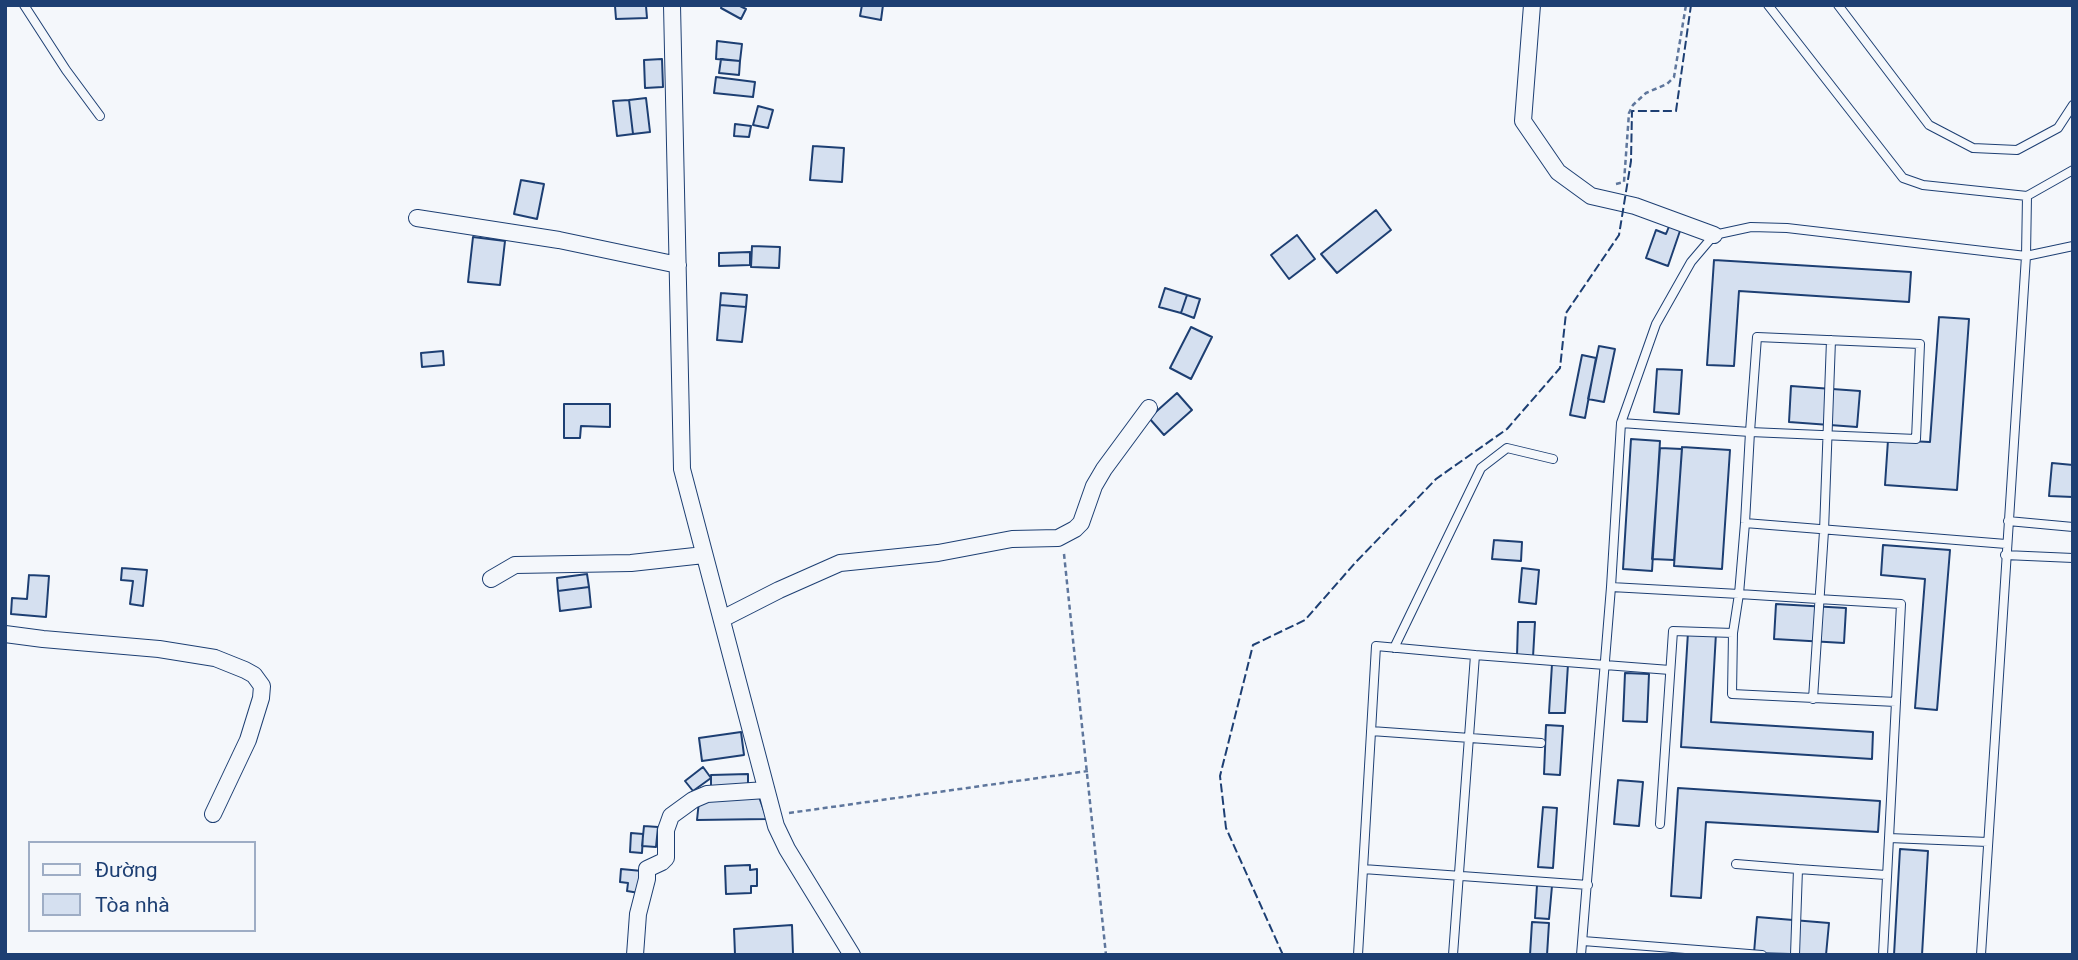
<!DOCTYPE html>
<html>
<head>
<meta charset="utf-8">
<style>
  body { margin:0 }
  #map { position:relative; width:2078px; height:960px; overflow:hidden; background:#f4f7fb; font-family:Roboto,sans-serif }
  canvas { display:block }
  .frame { position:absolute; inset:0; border:7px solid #1d3f73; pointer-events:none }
  .legend { position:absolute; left:28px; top:841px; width:228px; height:91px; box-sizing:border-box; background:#f4f7fb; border:2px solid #9eadc5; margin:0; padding:9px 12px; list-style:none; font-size:21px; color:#1d3f73 }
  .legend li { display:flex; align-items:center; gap:14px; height:35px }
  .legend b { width:35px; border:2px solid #9eadc5 }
</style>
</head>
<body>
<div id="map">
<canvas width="2078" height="960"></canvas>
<div class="frame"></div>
<ul class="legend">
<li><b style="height:9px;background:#f4f7fb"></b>Đường</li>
<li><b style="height:19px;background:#d5e0f0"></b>Tòa nhà</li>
</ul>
</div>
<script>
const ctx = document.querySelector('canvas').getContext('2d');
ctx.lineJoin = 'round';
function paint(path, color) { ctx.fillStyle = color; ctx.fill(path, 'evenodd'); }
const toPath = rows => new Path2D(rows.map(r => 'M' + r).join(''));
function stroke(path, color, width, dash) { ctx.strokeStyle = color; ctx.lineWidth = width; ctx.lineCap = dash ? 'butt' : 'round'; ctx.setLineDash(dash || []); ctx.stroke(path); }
const building = toPath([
  [722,5,738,5,746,9,741,19,721,8,722,5],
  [862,5,883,5,881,20,860,16,862,5],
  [615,6,646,6,647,18,616,19,615,6],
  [717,41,742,44,740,61,716,59,717,41],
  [662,59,663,87,645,88,644,60,662,59],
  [721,59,740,61,739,75,719,73,721,59],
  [716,77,755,82,753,97,714,93,716,77],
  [646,98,650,132,633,134,629,100,646,98],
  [629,100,633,134,617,136,613,101,629,100],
  [758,106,773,110,768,128,753,125,758,106],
  [735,124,751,126,749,137,734,136,735,124],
  [813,146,844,148,842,182,810,180,813,146],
  [521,180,544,184,537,219,514,214,521,180],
  [1376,210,1391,230,1337,273,1321,254,1376,210],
  [1670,224,1681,228,1668,266,1646,258,1656,230,1666,234,1670,224],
  [1297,235,1315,259,1289,279,1271,255,1297,235],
  [473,237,505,241,500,285,468,282,473,237],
  [752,246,780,247,779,268,751,267,752,246],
  [750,252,750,265,719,266,719,253,750,252],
  [1714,260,1911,272,1909,302,1739,291,1734,366,1707,365,1714,260],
  [1165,288,1187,295,1181,313,1159,307,1165,288],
  [721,293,747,295,746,307,720,305,721,293],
  [1187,295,1200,299,1194,318,1181,313,1187,295],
  [720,305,746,307,742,342,717,340,720,305],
  [1939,317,1969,319,1957,490,1885,485,1888,440,1930,442,1939,317],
  [1191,327,1212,337,1191,379,1170,368,1191,327],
  [1599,346,1615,349,1604,402,1588,399,1599,346],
  [443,351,444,365,422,367,421,353,443,351],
  [1582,355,1596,358,1585,418,1570,415,1582,355],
  [1657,369,1682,370,1679,414,1654,412,1657,369],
  [1791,386,1860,391,1857,427,1789,422,1791,386],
  [1177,393,1192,410,1164,435,1149,418,1177,393],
  [564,404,610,404,610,427,581,426,580,438,564,438,564,404],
  [1631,439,1660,441,1652,571,1623,569,1631,439],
  [1682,447,1730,450,1722,569,1674,566,1682,447],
  [1660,448,1682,449,1674,560,1652,559,1660,448],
  [2052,463,2073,465,2073,497,2049,496,2052,463],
  [1494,540,1522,542,1521,561,1492,559,1494,540],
  [1883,545,1950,550,1937,710,1915,708,1925,579,1881,575,1883,545],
  [122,568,147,570,143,606,130,604,133,581,121,580,122,568],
  [1522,568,1539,570,1536,604,1519,602,1522,568],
  [587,574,589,587,558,591,557,578,587,574],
  [29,575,49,576,46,617,11,614,12,598,27,599,29,575],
  [589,587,591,607,560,611,558,591,589,587],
  [1776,604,1846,608,1844,643,1774,639,1776,604],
  [1518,622,1535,622,1533,657,1517,656,1518,622],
  [1688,632,1716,633,1711,722,1873,732,1872,759,1681,747,1688,632],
  [1552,664,1568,664,1565,713,1549,713,1552,664],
  [1625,673,1649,674,1647,722,1623,721,1625,673],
  [1546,725,1563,726,1560,775,1544,774,1546,725],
  [741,732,744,755,702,761,699,738,741,732],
  [703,767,711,778,693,791,685,781,703,767],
  [748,774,748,787,711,788,711,775,748,774],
  [1618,780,1643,782,1639,826,1614,824,1618,780],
  [1678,788,1880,801,1878,832,1706,822,1701,898,1671,896,1678,788],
  [759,797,767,819,697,820,699,801,759,797],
  [1543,807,1557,808,1553,868,1538,867,1543,807],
  [644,826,658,827,656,847,642,846,644,826],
  [631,833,643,834,642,853,630,852,631,833],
  [1900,849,1928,851,1922,955,1894,955,1900,849],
  [750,865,750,870,757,869,757,886,751,886,751,893,726,894,725,866,750,865],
  [621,869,642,871,639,893,627,891,628,883,620,882,621,869],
  [1537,885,1552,886,1549,919,1535,918,1537,885],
  [1757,917,1829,923,1826,955,1754,953,1757,917],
  [1532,922,1549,923,1547,955,1530,955,1532,922],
  [792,925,793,954,735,955,734,929,792,925]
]);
paint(building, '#d5e0f0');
stroke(building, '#1d3f73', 2);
const service = toPath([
  [24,5,66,70,100,116],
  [1768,5,1903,178,1923,185,2027,196],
  [1838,5,1929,125,1973,148,2017,150,2058,128,2073,105],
  [2008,521,2073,527],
  [1745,523,2006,544],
  [2005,555,2073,558],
  [1611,587,1739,594,1818,599,1901,604,1896,702,1732,694,1733,633,1739,594,1745,523,1750,432,1757,337,1920,344,1916,439,1750,432,1621,423],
  [1394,648,1481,468,1507,448,1553,459],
  [1813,699,1824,531,1831,340],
  [1371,731,1541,743],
  [1660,824,1673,631,1733,633],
  [1889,838,1896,702],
  [1736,864,1798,869],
  [1363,869,1588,885],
  [1583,941,1762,955],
  [1358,955,1376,646,1475,655],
  [1453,955,1475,655,1670,670],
  [1581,955,1611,587,1621,423,1656,324,1691,262,1714,235,1751,227,1787,228,2026,256,2073,246],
  [1795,955,1798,869,1886,875],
  [1883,955,1889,838,1988,842],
  [1981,955,2026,256,2027,196,2073,170]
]);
const minor = toPath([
  [672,5,682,469,776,826,787,849,852,955],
  [1532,5,1523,121,1558,172,1591,196,1635,206,1714,235],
  [417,218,559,240,678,265],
  [491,579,515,565,631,563,704,555],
  [722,619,779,590,840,563,938,553,1012,539,1058,538,1075,529,1081,523,1094,486,1104,469,1149,408],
  [5,634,43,639,159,649,215,658,245,670,254,675,262,686,261,698,248,740,213,814],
  [635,955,638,914,647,879,647,869,662,862,666,858,666,830,671,816,693,800,707,794,766,790]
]);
stroke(service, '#1d3f73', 10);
stroke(minor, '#1d3f73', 18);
stroke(toPath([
  [1616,184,1624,182,1629,113,1633,105,1646,93,1667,84,1674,77,1686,5],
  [1064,554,1106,955],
  [789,813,1088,771]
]), '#5e769c', 2.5, [5, 3.5]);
stroke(service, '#f4f7fb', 8);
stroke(minor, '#f4f7fb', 16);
stroke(toPath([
  [1283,955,1226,828,1220,776,1253,645,1305,620,1355,563,1436,479,1507,429,1560,368,1566,313,1619,235,1631,161,1632,111,1676,111,1691,5]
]), '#1d3f73', 2, [9, 3.5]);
</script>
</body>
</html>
